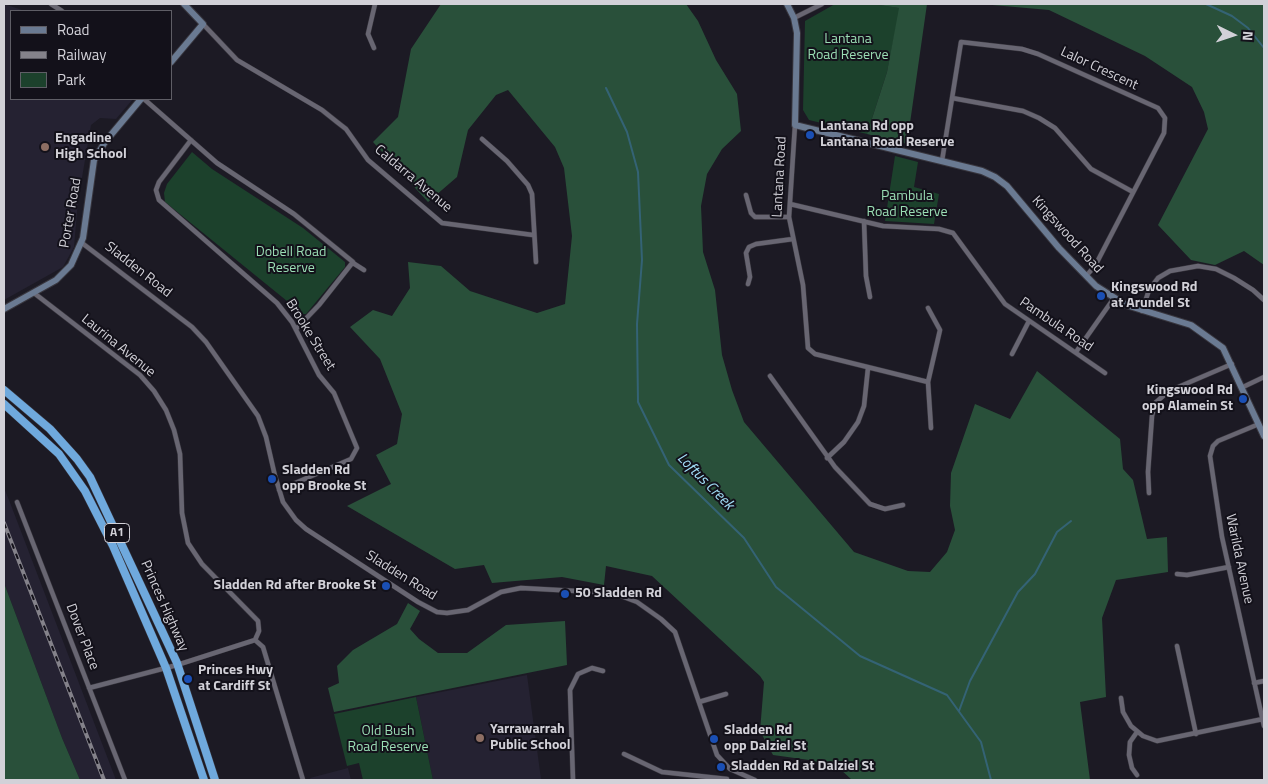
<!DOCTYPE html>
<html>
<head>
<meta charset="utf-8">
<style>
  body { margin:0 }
  #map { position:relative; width:1268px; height:784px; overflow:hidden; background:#1c1a24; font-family:"Titillium Web",sans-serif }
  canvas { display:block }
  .frame { position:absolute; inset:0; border:5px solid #d2d1d8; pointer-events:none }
  .legend { position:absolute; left:10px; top:10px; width:162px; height:90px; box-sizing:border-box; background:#13111a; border:1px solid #5f5e66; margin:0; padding:6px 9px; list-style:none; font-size:15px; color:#d2d1d8 }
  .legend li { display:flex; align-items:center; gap:10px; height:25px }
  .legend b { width:25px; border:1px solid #5f5e66 }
  .north { position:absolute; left:1208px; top:10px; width:50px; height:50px; -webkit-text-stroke:4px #13111a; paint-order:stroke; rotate:94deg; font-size:14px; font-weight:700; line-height:20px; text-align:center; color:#d2d1d8 }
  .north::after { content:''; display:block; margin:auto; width:18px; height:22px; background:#d2d1d8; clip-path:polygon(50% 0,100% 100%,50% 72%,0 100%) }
</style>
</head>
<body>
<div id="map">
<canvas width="1268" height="784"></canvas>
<div class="frame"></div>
<ul class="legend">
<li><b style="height:6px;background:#6a7a92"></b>Road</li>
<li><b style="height:6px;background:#84828a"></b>Railway</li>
<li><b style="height:14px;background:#1c412c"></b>Park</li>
</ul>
<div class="north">N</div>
</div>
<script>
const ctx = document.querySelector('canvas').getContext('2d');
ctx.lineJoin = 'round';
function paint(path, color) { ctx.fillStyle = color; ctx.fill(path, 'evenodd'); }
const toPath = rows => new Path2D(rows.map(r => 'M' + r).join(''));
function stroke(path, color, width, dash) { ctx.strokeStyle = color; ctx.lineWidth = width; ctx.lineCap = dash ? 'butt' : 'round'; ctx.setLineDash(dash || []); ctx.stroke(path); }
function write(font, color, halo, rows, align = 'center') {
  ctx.font = font + ' "Titillium Web",sans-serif'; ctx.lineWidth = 4; ctx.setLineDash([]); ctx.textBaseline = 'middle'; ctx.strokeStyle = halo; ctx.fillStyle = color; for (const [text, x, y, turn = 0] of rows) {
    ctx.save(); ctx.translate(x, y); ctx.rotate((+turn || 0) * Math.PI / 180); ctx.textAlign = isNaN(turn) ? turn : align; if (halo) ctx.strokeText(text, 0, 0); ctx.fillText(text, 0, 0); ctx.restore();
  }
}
paint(toPath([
  [4,4,25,11,11,11,11,99,133,99,116,119,100,118,91,125,78,201,74,247,63,267,4,300],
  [4,488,9,500,116,780,80,780,62,738,4,583],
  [527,675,541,779,433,780,416,697],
  [348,768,351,780,311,780,310,778]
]), '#252232');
paint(toPath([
  [835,4,872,4,900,8,887,72,867,134,809,120,803,110,805,21],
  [192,152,212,169,303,228,345,262,345,267,306,314,303,314,165,202,164,193,167,184],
  [895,156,918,162,914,187,939,194,934,224,885,221],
  [416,697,433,780,363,780,359,763,347,766,334,714]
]), '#1c412c');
paint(toPath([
  [441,4,686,4,698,21,716,60,737,94,741,131,722,149,707,174,701,206,703,252,715,290,722,355,732,390,744,422,854,552,908,571,930,572,947,552,955,530,950,506,951,473,975,404,1010,419,1037,371,1120,439,1123,469,1133,480,1147,539,1167,537,1168,572,1116,580,1102,618,1106,697,1080,702,1090,780,852,780,840,769,809,760,773,755,760,731,764,682,760,676,652,576,606,566,604,585,562,577,492,583,484,565,455,569,347,506,391,484,376,455,397,444,402,414,380,359,350,327,373,310,392,316,410,288,408,262,441,266,470,291,537,313,565,304,572,236,564,168,555,147,508,90,496,95,468,130,457,177,428,202,373,142,398,117,411,49],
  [872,4,927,4,907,144,867,134,887,72,899,8],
  [981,4,1264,4,1264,265,1244,251,1215,265,1191,260,1158,225,1208,129,1204,112,1192,87,1145,56,1049,10],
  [4,583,62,738,80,780,4,780],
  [408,603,420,611,410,629,419,639,438,653,467,653,506,625,565,621,567,665,334,712,328,688,339,683,337,666,353,650,397,624]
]), '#29503a');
stroke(toPath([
  [1206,4,1232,16,1248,28,1264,48],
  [606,88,627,132,638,172,642,260,637,324,638,402,669,465,744,538,776,587,860,656,947,695,981,742,991,780],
  [959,711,970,681,1018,592,1035,574,1057,532,1071,521]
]), '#346375', 2);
const street = toPath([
  [51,4,62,11],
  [794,18,822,4],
  [203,24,237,60,322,110,337,122,346,129,368,160,442,223,533,235],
  [374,48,368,34,375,4],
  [952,98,1023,111,1039,118,1055,128,1091,169,1133,192],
  [144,99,217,163,294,214,353,262,319,305,296,329],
  [795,125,789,217,803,285,808,348,815,354,928,382,931,428],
  [482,139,507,161,528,185,532,194,536,262],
  [191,140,159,182,156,190,159,200,277,303,292,322,319,375,334,393,357,448,351,459,279,490],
  [942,161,961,42,1022,49,1038,54,1158,108,1165,118,1164,133,1095,266,1086,276],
  [746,195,751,213,755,217,789,217],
  [790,204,883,226,939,229,953,233,1005,304,1105,373],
  [864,221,866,276,870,297],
  [82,243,192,327,206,342,258,416,266,437,275,476,283,502,296,520,306,529,418,602,437,612,447,613,468,610,501,592,521,588,613,593,637,602,661,619,675,632,717,755,730,769,755,780],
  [353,263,364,270],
  [748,284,750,277,746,253,749,247,756,244,793,239],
  [34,293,140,375,154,391,166,410,174,430,180,454,182,513,188,543,202,564,258,621,259,631,255,640,263,647,303,780],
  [928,308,940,330,928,382],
  [1142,311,1149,290,1158,278,1170,271,1198,266,1216,269,1234,278,1253,290,1264,300],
  [1076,352,1114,298],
  [1012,354,1029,321],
  [770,376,835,467,870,504,885,509,903,505],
  [1243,387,1264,377],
  [1259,424,1218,441,1213,446,1210,456,1222,537,1264,726],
  [827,458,844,442,858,422,864,406,868,368],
  [1149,493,1148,472,1152,416,1155,403,1169,391,1232,364],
  [17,502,125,780],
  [1177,574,1187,575,1229,567],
  [1177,646,1196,734],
  [1254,683,1264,681],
  [89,688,177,665,255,640],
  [1121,698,1123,712,1131,726,1143,736,1157,741,1263,719],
  [699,702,726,694],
  [1137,732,1130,742,1129,755,1132,768,1137,775],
  [624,754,662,772,727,779],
  [573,780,570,690,578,674,592,668,603,671]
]);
const secondary = toPath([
  [787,4,794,18,797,33,795,125,982,171,995,177,1007,186,1059,248,1096,286,1126,305,1191,325,1223,348,1264,436],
  [171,62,203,24,184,4],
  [4,309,56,280,71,265,83,238,94,160,105,142,141,99]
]);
const highway = toPath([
  [4,390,50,429,77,459,90,477,177,663,215,780],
  [4,404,59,454,85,491,113,546,166,668,204,780]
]);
stroke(street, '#38363e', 5.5);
stroke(secondary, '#38363e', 8);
stroke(highway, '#38363e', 9);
stroke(street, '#686672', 4.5);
stroke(secondary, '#6a7a92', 6);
stroke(highway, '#6fa9dd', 8);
const rail = toPath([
  [4,523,104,780]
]);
stroke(rail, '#84828a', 4);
stroke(rail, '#13111a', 2, [5.5]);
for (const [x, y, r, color] of [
  [810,135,5,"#1a4fb4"],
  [45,147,5,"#8d6e63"],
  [1101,296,5,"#1a4fb4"],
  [1243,399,5,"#1a4fb4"],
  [272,479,5,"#1a4fb4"],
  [386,586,5,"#1a4fb4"],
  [565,594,5,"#1a4fb4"],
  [188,679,5,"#1a4fb4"],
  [480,738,5,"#8d6e63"],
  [714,739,5,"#1a4fb4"],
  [721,767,5,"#1a4fb4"]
]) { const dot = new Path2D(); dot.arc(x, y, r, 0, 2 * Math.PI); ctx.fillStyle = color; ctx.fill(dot); stroke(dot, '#13111a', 2); }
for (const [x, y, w] of [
  [117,533,25]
]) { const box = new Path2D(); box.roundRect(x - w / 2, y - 9.5, w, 19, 4); ctx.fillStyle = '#13111a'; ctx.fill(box); stroke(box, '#d2d1d8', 1); }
write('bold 12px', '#d2d1d8', null, [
  ["A1",117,533]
]);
write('14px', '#9addb4', '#13111a', [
  ["Lantana",848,40],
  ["Road Reserve",848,56],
  ["Pambula",907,197],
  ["Road Reserve",907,213],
  ["Dobell Road",291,253],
  ["Reserve",291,269],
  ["Old Bush",388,732],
  ["Road Reserve",388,748]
]);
write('14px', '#d2d1d8', '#13111a', [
  ["Lalor Crescent",1099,69,25],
  ["Lantana Road",780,177,-87],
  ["Caldarra Avenue",413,179,40],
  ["Porter Road",71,213,-80],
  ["Kingswood Road",1067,235,48],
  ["Sladden Road",138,270,38],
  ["Pambula Road",1056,325,34],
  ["Brooke Street",310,335,58],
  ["Laurina Avenue",118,346,39],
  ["Warilda Avenue",1239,559,78],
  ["Sladden Road",401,576,32],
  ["Princes Highway",164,606,66],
  ["Dover Place",82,637,69]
]);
write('bold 14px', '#d2d1d8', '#13111a', [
  ["Lantana Rd opp",820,127],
  ["Lantana Road Reserve",820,143],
  ["Engadine",55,139],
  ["High School",55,155],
  ["Kingswood Rd",1111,288],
  ["at Arundel St",1111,304],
  ["Kingswood Rd",1233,391,"right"],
  ["opp Alamein St",1233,407,"right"],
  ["Sladden Rd",282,471],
  ["opp Brooke St",282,487],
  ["Sladden Rd after Brooke St",376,586,"right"],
  ["50 Sladden Rd",575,594],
  ["Princes Hwy",198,671],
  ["at Cardiff St",198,687],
  ["Yarrawarrah",490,730],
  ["Public School",490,746],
  ["Sladden Rd",724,731],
  ["opp Dalziel St",724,747],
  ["Sladden Rd at Dalziel St",731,767]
], 'left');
write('italic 15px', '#a4e1fa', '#13111a', [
  ["Loftus Creek",705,482,45]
]);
</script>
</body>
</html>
